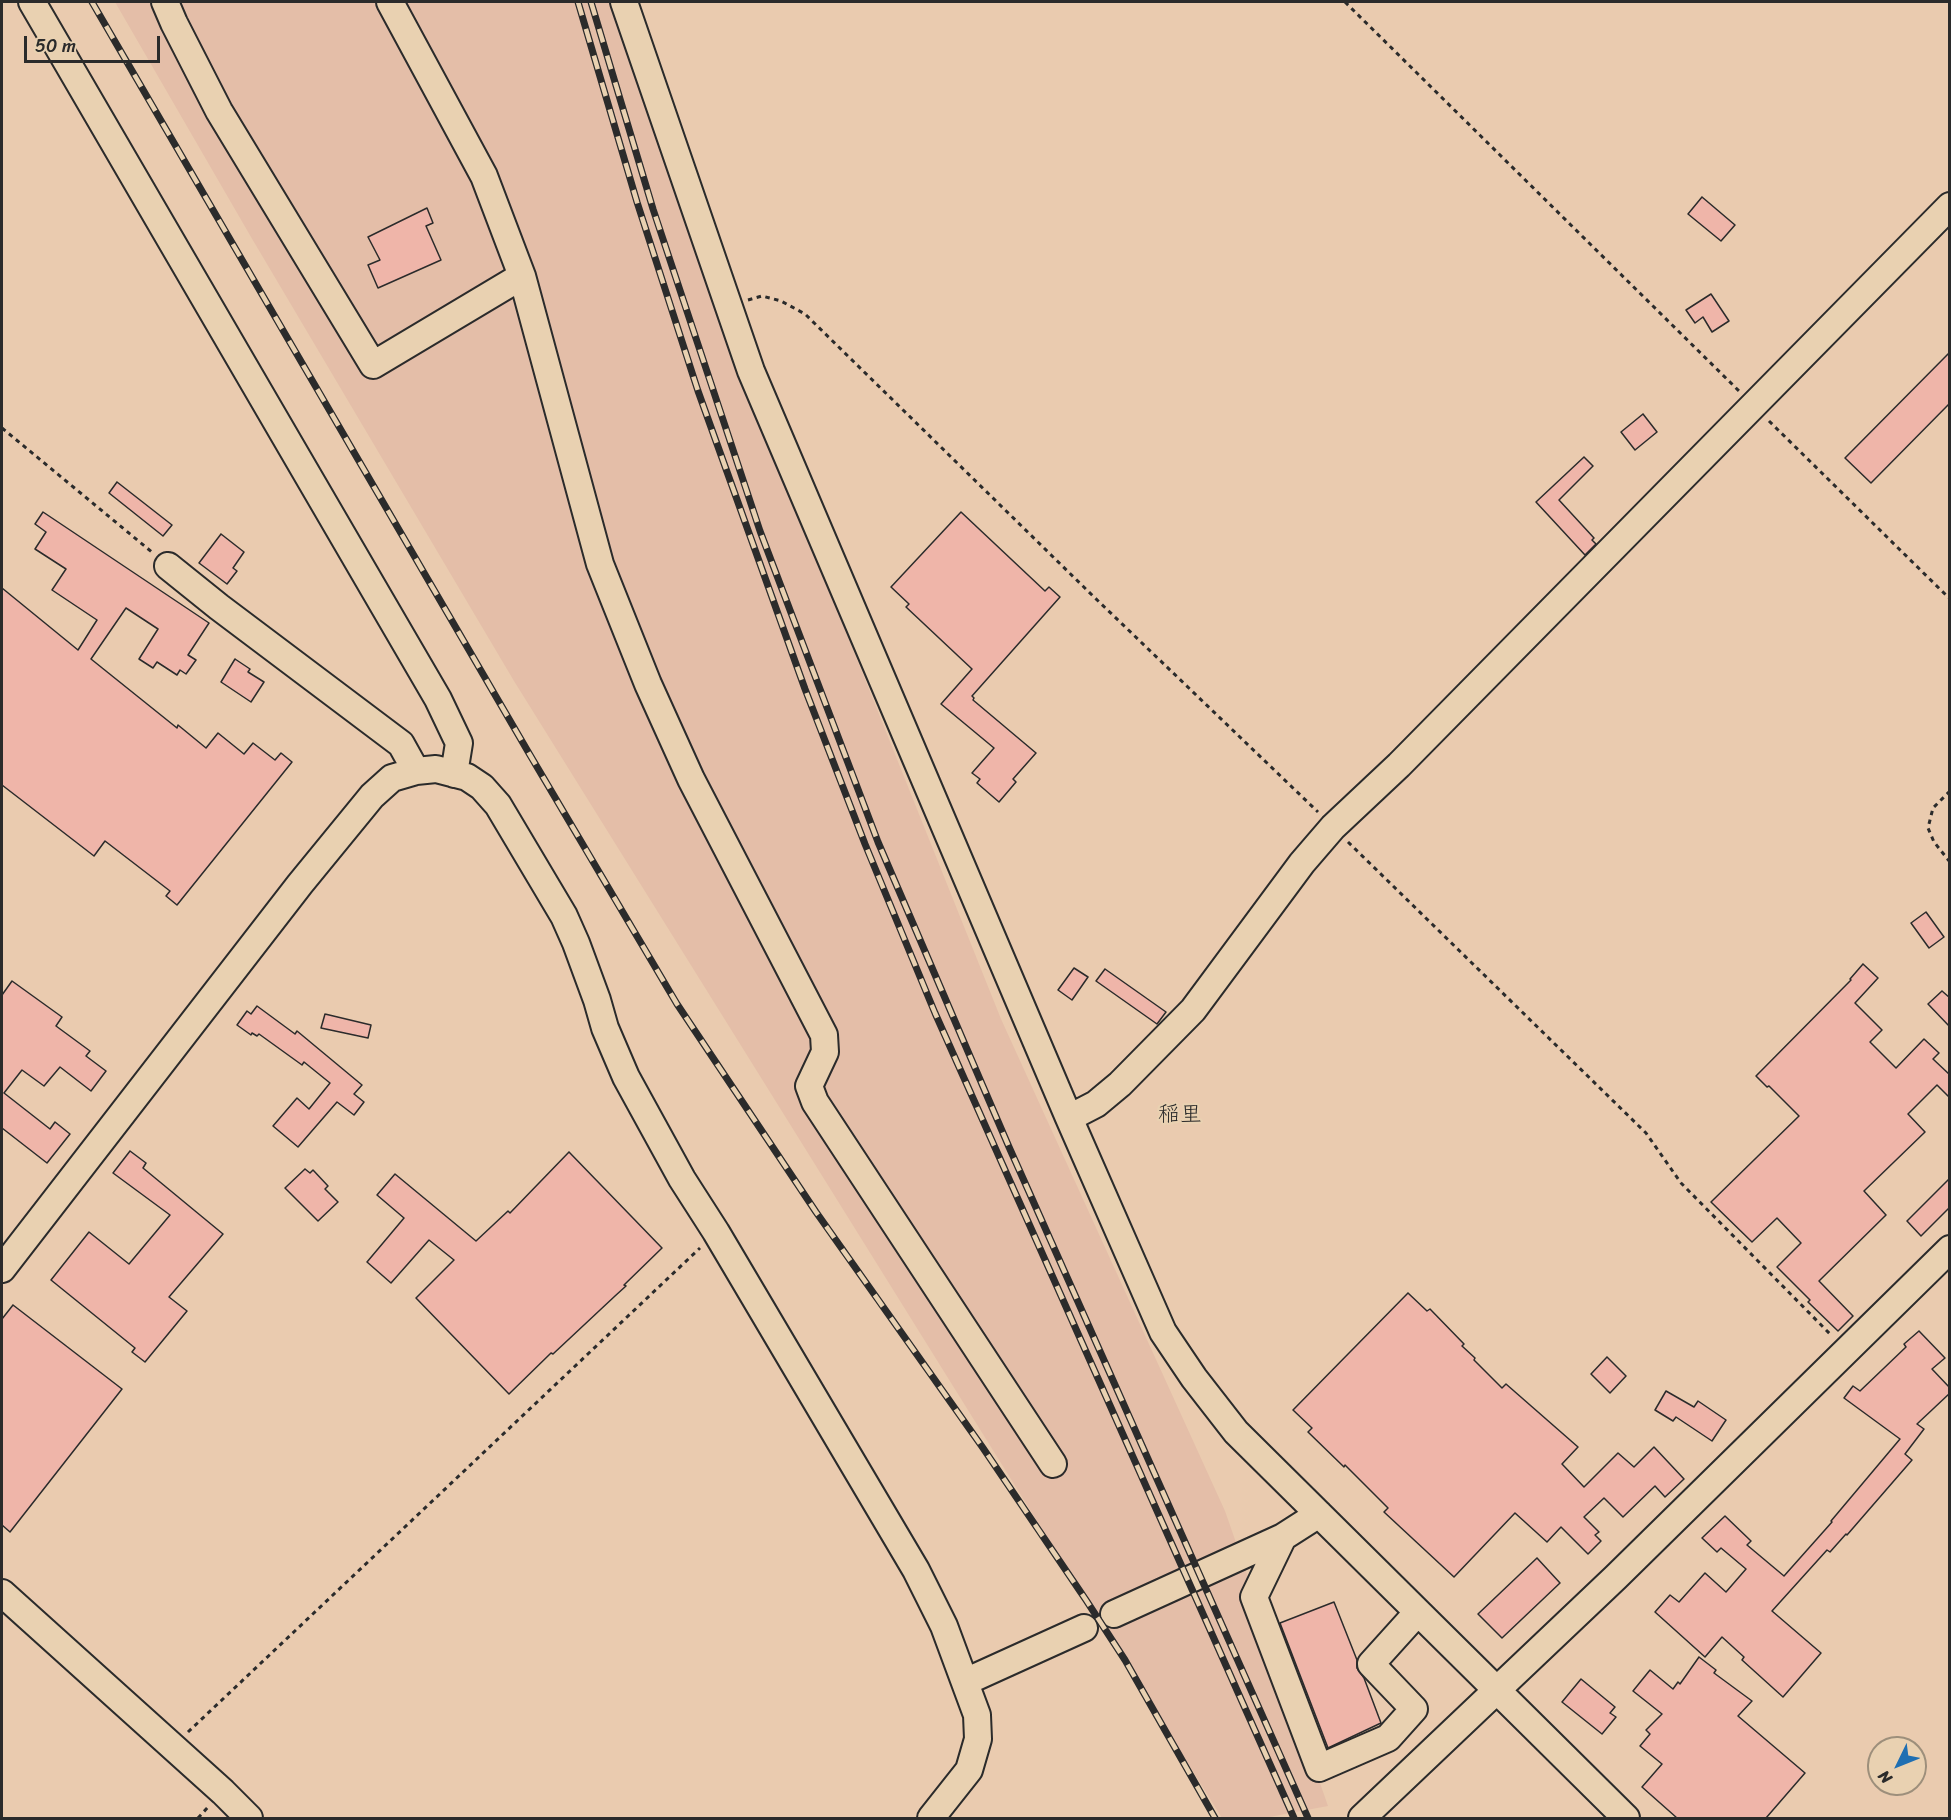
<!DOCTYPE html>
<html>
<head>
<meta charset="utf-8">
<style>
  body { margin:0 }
  #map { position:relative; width:1951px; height:1820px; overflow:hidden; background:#eacbaf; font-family:Sriracha,sans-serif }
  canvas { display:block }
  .frame { position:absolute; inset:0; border:3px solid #2b2b2b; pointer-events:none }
  .north { position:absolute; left:1867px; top:1736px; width:60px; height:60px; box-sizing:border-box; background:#e9d1b1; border:2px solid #9d8f7b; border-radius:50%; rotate:227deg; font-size:16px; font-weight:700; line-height:24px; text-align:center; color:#2b2b2b }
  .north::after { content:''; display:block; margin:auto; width:21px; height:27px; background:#1f6fb2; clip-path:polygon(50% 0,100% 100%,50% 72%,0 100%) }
  .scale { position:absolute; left:24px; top:36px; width:136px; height:27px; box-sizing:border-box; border:3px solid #2b2b2b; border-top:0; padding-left:8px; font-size:18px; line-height:21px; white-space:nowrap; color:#2b2b2b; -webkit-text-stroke:4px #e9d1b1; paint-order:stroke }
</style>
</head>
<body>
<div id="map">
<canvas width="1951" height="1820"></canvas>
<div class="frame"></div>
<div class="north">N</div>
<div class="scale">50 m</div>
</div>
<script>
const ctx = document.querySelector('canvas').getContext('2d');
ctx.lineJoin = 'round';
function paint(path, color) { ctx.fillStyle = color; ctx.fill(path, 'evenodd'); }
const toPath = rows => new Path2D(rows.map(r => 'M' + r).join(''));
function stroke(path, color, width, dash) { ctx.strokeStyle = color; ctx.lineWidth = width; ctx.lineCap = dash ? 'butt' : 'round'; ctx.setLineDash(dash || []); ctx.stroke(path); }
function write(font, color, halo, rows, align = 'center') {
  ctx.font = font + ' Sriracha,"Klee One",sans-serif'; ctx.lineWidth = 4.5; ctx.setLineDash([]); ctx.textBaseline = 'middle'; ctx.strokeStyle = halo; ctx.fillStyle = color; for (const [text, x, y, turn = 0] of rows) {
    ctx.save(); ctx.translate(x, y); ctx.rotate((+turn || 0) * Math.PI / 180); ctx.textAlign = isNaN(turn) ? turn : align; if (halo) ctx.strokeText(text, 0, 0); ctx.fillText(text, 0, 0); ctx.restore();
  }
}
paint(toPath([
  [115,2,615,2,692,239,720,317,1001,1019,1225,1511,1328,1806,1264,1818,1222,1818,514,681,251,237]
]), '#e4bea8');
const building = toPath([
  [1702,197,1735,225,1721,241,1688,214,1702,197],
  [427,208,433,223,426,226,441,260,378,288,368,265,380,260,368,237,427,208],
  [1711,294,1729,321,1712,332,1703,317,1695,323,1686,310,1711,294],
  [1950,352,1950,403,1871,483,1845,458,1950,352],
  [1643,414,1657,432,1635,450,1621,432,1643,414],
  [1584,457,1593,466,1559,500,1594,538,1592,540,1596,544,1585,555,1536,502,1584,457],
  [117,482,172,525,163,536,109,493,117,482],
  [43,512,209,623,188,655,196,660,186,674,180,670,177,675,157,662,153,668,139,659,158,629,126,608,91,659,177,728,178,725,206,748,218,733,244,754,253,743,275,760,281,753,292,762,177,905,166,896,170,891,105,841,94,856,2,785,2,588,78,650,97,620,52,590,66,569,35,549,46,532,35,524,43,512],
  [961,512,1045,591,1049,587,1060,597,972,696,974,698,973,700,1036,753,1013,779,1016,782,999,802,977,783,980,779,972,773,994,748,941,704,972,669,906,607,909,604,891,587,961,512],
  [221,534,244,552,233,568,237,571,227,584,199,563,221,534],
  [235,659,250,669,248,672,264,682,251,702,221,682,235,659],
  [1926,912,1944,937,1929,948,1911,923,1926,912],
  [1863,964,1878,978,1855,1003,1882,1030,1870,1042,1896,1068,1924,1039,1939,1053,1933,1059,1950,1075,1950,1098,1937,1085,1908,1114,1925,1132,1864,1191,1886,1215,1819,1281,1853,1316,1838,1331,1808,1302,1810,1300,1777,1267,1801,1243,1777,1218,1752,1242,1711,1202,1799,1116,1769,1086,1767,1087,1756,1076,1851,980,1850,979,1863,964],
  [1074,968,1088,977,1072,1000,1058,990,1074,968],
  [1105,969,1166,1012,1157,1024,1096,981,1105,969],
  [12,981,62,1017,56,1026,90,1051,86,1056,106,1071,91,1091,60,1067,44,1086,22,1070,4,1093,50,1129,55,1122,70,1134,47,1163,2,1128,2,995,12,981],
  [1942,991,1950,998,1950,1027,1928,1004,1942,991],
  [257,1006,295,1034,297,1031,362,1085,354,1094,364,1102,354,1115,337,1102,298,1147,273,1126,297,1098,309,1109,330,1083,304,1062,302,1065,259,1034,257,1036,252,1033,251,1035,237,1025,247,1011,251,1014,257,1006],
  [325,1014,371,1025,368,1038,321,1028,325,1014],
  [130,1151,146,1163,143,1168,223,1234,169,1297,187,1311,145,1362,132,1352,135,1348,51,1280,89,1232,129,1264,170,1215,113,1173,130,1151],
  [569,1152,662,1248,624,1285,626,1286,615,1296,553,1354,551,1353,509,1394,416,1298,454,1260,429,1240,391,1283,367,1262,404,1218,377,1195,395,1174,476,1241,508,1211,510,1213,569,1152],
  [305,1169,310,1173,313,1170,328,1186,325,1189,338,1202,318,1221,285,1188,305,1169],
  [1950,1178,1950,1207,1921,1236,1907,1221,1950,1178],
  [1408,1293,1427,1311,1430,1309,1464,1344,1462,1346,1475,1358,1474,1360,1502,1388,1506,1384,1578,1447,1562,1464,1584,1487,1618,1453,1634,1467,1654,1447,1684,1479,1665,1497,1655,1486,1623,1517,1604,1498,1584,1517,1599,1532,1595,1535,1601,1541,1588,1554,1561,1527,1547,1542,1515,1513,1454,1577,1384,1512,1388,1508,1345,1465,1344,1467,1308,1432,1312,1428,1293,1410,1408,1293],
  [13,1305,122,1389,10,1532,2,1525,2,1319,13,1305],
  [1919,1331,1945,1358,1932,1369,1950,1388,1950,1393,1917,1424,1924,1429,1905,1454,1912,1460,1847,1535,1846,1534,1830,1552,1827,1550,1772,1611,1821,1653,1783,1697,1742,1660,1744,1657,1722,1637,1705,1657,1655,1612,1670,1595,1679,1602,1705,1573,1726,1592,1746,1569,1721,1548,1717,1552,1702,1538,1725,1516,1751,1541,1747,1545,1784,1576,1832,1522,1831,1521,1900,1439,1844,1398,1853,1386,1860,1391,1906,1347,1904,1344,1919,1331],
  [1607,1357,1626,1376,1610,1393,1591,1374,1607,1357],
  [1666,1391,1694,1407,1698,1401,1726,1420,1712,1441,1676,1417,1673,1421,1655,1410,1666,1391],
  [1537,1558,1560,1583,1502,1638,1478,1614,1537,1558],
  [1334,1602,1357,1660,1357,1668,1364,1678,1381,1723,1328,1748,1280,1623,1334,1602],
  [1699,1657,1716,1670,1714,1673,1752,1701,1738,1716,1805,1773,1766,1818,1677,1818,1642,1787,1662,1764,1640,1746,1650,1734,1646,1730,1662,1714,1633,1691,1650,1670,1673,1689,1678,1682,1680,1684,1699,1657],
  [1581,1679,1615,1707,1610,1713,1616,1717,1602,1734,1562,1702,1581,1679]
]);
paint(building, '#efb5a9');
stroke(building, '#2b2b2b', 1.5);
const minor = toPath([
  [32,2,438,699,459,743,454,774],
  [165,2,174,23,219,111,373,365,522,276],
  [390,2,484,176,522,276,600,564,648,684,691,779,824,1035,825,1052,809,1086,815,1102,1053,1464],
  [624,2,751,371,1069,1118,1163,1332,1194,1378,1236,1432,1626,1818],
  [168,566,219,607,401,744,416,771],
  [1069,1118,1096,1104,1120,1084,1193,1010,1302,863,1333,827,1399,765,1950,206],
  [2,1269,300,884,372,796,392,778,416,771,436,769,467,777,482,787,498,805,564,916,576,943,597,1000,605,1028,626,1077,682,1179,716,1232,916,1570,944,1626,977,1715,978,1739,969,1770,931,1818],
  [1283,1537,1254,1597,1319,1768,1388,1738,1414,1709,1371,1664,1417,1613],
  [2,1593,223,1792,249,1818],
  [1114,1614,1283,1537,1319,1514],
  [965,1682,1084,1628],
  [1362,1818,1616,1577,1950,1249]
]);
stroke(minor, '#2b2b2b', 30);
stroke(toPath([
  [1345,2,1739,391],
  [748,300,762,296,781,301,805,314,1093,596,1318,812],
  [1769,421,1950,599],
  [2,428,153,553],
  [1950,791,1933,808,1928,828,1934,842,1950,862],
  [1348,842,1646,1133,1681,1183,1832,1336],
  [188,1732,700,1248],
  [198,1818,209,1806]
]), '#2b2b2b', 3, [4.5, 4.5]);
stroke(minor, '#e9d1b1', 26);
const rail = toPath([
  [92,2,530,755,677,1004,816,1212,983,1448,1086,1600,1125,1660,1215,1818],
  [578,2,637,202,698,391,805,689,865,844,935,1013,1294,1818],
  [591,2,653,209,760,531,878,842,1009,1147,1308,1818]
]);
stroke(rail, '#2b2b2b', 7);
stroke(rail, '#e9d1b1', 4.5, [14]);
write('22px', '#2b2b2b', '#e9d1b1', [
  ["稲里",1180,1115]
]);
</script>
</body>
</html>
